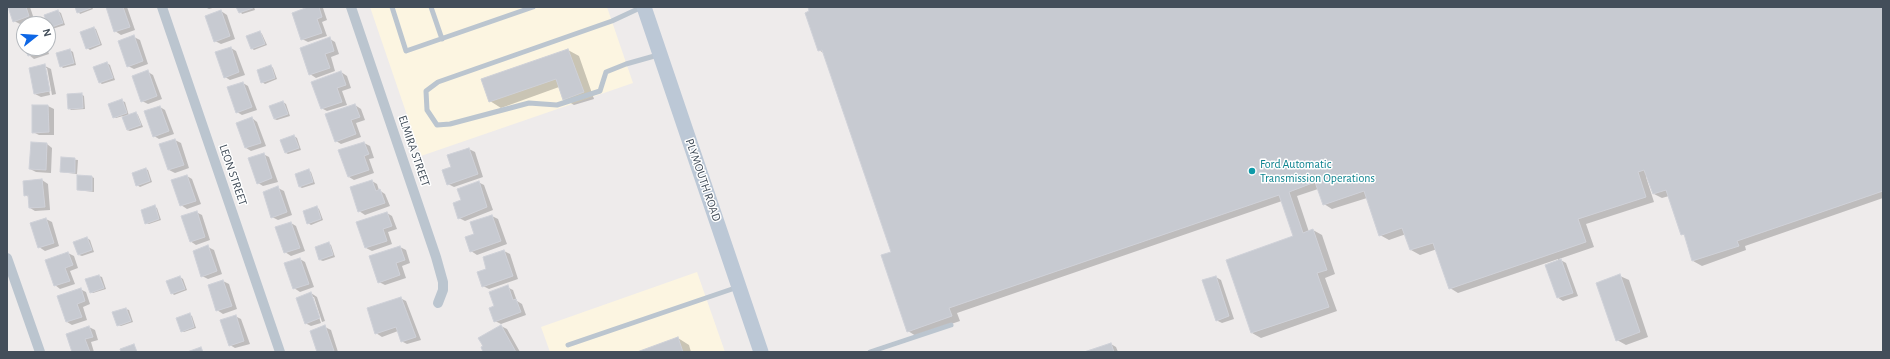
<!DOCTYPE html>
<html>
<head>
<meta charset="utf-8">
<style>
  body { margin:0 }
  #map { position:relative; width:1890px; height:359px; overflow:hidden; background:#eeebeb; font-family:"Alegreya Sans",sans-serif }
  canvas { display:block }
  .frame { position:absolute; inset:0; border:8px solid #434e5a; pointer-events:none }
  .north { position:absolute; left:16px; top:16px; width:40px; height:40px; box-sizing:border-box; background:#fff; border:1px solid #b4b8bd; border-radius:50%; rotate:73deg; font-size:11px; font-weight:700; line-height:16px; text-align:center; color:#434e5a }
  .north::after { content:''; display:block; margin:auto; width:14px; height:18px; background:#0e67e6; clip-path:polygon(50% 0,100% 100%,50% 72%,0 100%) }
</style>
</head>
<body>
<div id="map">
<canvas width="1890" height="359"></canvas>
<div class="frame"></div>
<div class="north">N</div>
</div>
<script>
const ctx = document.querySelector('canvas').getContext('2d');
ctx.lineJoin = 'round';
function paint(path, color) { ctx.fillStyle = color; ctx.fill(path, 'evenodd'); }
const toPath = rows => new Path2D(rows.map(r => 'M' + r).join(''));
function stroke(path, color, width, dash) { ctx.strokeStyle = color; ctx.lineWidth = width; ctx.lineCap = dash ? 'butt' : 'round'; ctx.setLineDash(dash || []); ctx.stroke(path); }
function write(font, color, halo, rows, align = 'center') {
  ctx.font = font + ' "Alegreya Sans",sans-serif'; ctx.lineWidth = 3; ctx.setLineDash([]); ctx.textBaseline = 'middle'; ctx.strokeStyle = halo; ctx.fillStyle = color; for (const [text, x, y, turn = 0] of rows) {
    ctx.save(); ctx.translate(x, y); ctx.rotate((+turn || 0) * Math.PI / 180); ctx.textAlign = isNaN(turn) ? turn : align; if (halo) ctx.strokeText(text, 0, 0); ctx.fillText(text, 0, 0); ctx.restore();
  }
}
paint(toPath([
  [370,7,607,7,633,83,421,156],
  [697,272,725,352,550,352,541,327]
]), '#fcf5e1');
paint(toPath([
  [9,7,30,7,34,19,20,24,14,21],
  [76,7,92,7,93,9,80,14],
  [107,7,127,7,135,30,121,35,115,31],
  [205,7,216,7,209,9],
  [238,7,254,7,255,10,242,14],
  [311,7,323,8,327,20,322,22,327,36,308,42,302,39],
  [809,7,1883,7,1883,198,1745,246,1746,250,1702,266,1693,261,1686,236,1682,234,1669,196,1662,198,1654,194,1648,176,1646,177,1654,202,1586,224,1594,247,1559,259,1566,263,1578,296,1563,301,1557,297,1558,259,1458,293,1450,288,1437,249,1420,255,1411,250,1406,234,1389,240,1380,235,1367,198,1332,209,1324,204,1318,189,1297,196,1309,232,1313,230,1322,235,1335,274,1325,278,1337,311,1261,338,1252,333,1227,260,1295,237,1282,201,957,313,960,321,916,336,908,331,893,252,825,54,819,50],
  [58,11,61,13,65,25,52,29,50,28],
  [221,11,227,15,235,39,221,44,215,41],
  [94,28,96,29,102,45,90,50,87,48],
  [260,32,262,34,267,45,254,50,251,48],
  [134,37,140,40,148,64,134,69,128,66],
  [330,39,335,42,339,54,331,57,335,71,316,78,310,74],
  [26,48,47,48,49,54,34,59,29,55],
  [231,48,236,51,245,75,230,80,225,77],
  [70,50,73,52,76,65,63,68,61,66],
  [568,50,579,56,594,99,574,105,564,99,559,87,501,108,490,101],
  [107,63,110,65,115,80,102,84,99,82],
  [45,66,51,69,56,94,52,95,47,68,45,68,50,95,41,97,35,94],
  [271,66,273,68,277,79,265,84,262,82],
  [148,72,153,75,162,99,148,104,142,101],
  [341,72,347,76,351,88,342,91,347,105,327,111,321,108],
  [243,83,248,86,257,110,242,115,237,112],
  [81,94,84,96,85,109,71,110,69,108],
  [122,101,125,102,129,116,136,113,138,115,143,127,130,131,127,130,123,116,116,118,114,117],
  [283,102,286,104,290,116,277,120,274,119],
  [355,105,361,109,365,120,356,123,361,137,341,144,336,141],
  [48,106,54,109,54,135,39,135,33,132],
  [160,107,165,110,174,134,159,139,154,136],
  [252,118,257,122,266,146,251,151,246,148,238,123],
  [294,136,297,138,301,150,288,154,286,153],
  [175,140,181,143,189,168,175,173,169,170],
  [364,143,370,146,374,158,369,159,374,173,354,180,349,177],
  [47,144,52,148,51,173,36,172,30,169],
  [469,149,475,152,483,177,454,187,448,184,453,167],
  [263,154,269,157,278,182,263,186,258,183],
  [62,158,78,160,77,174,61,172],
  [146,169,148,170,152,182,140,187,137,185],
  [308,170,311,172,315,184,302,188,300,187,296,175],
  [187,176,192,179,201,204,187,209,181,205],
  [92,177,94,178,94,192,78,190],
  [42,180,48,184,50,210,35,211,30,208,29,197,25,195],
  [372,181,377,184,379,190,385,194,390,206,365,215,359,211],
  [478,182,484,185,493,210,465,221,459,218,462,201],
  [278,188,284,191,292,215,278,220,272,217],
  [155,207,157,208,161,220,149,224,146,223],
  [316,207,319,209,323,220,311,225,308,223],
  [196,212,202,215,210,240,196,245,190,241],
  [387,213,392,216,397,229,388,232,392,244,372,251,366,248],
  [492,216,498,219,507,244,477,255,471,251,476,234],
  [46,219,52,222,59,246,45,251,39,247],
  [291,223,296,226,305,251,291,256,285,252],
  [87,238,90,240,94,252,82,256,79,255],
  [328,243,331,245,335,257,323,261,320,260,316,248],
  [208,247,214,250,222,274,208,279,202,276],
  [400,247,406,250,410,263,402,266,406,278,385,285,379,282],
  [504,251,510,254,518,279,489,289,483,286,488,269],
  [68,253,74,256,78,268,70,271,75,284,60,289,55,285],
  [300,259,305,262,314,287,300,292,294,288],
  [99,276,102,277,106,289,93,293,91,292],
  [1620,276,1629,280,1648,337,1626,345,1617,340],
  [180,277,183,279,187,290,174,295,172,293],
  [1216,277,1221,280,1234,319,1222,323,1216,320],
  [223,281,229,284,237,309,223,314,217,310],
  [507,287,513,290,517,301,522,304,526,315,501,324,495,321,495,307],
  [80,289,86,292,90,304,83,307,87,320,72,325,67,322],
  [311,293,317,297,325,321,322,322,314,297,312,297,321,323,311,326,305,323],
  [400,298,406,301,421,340,407,344,401,341,398,331,382,337,376,333],
  [126,309,129,310,133,322,121,326,118,325,114,313],
  [190,315,192,316,196,328,184,332,181,331],
  [235,316,241,319,250,344,235,348,230,345],
  [501,326,507,329,520,352,484,352,480,338],
  [89,327,95,330,98,340,91,342,94,352,73,352],
  [325,327,331,330,338,352,318,352,311,331],
  [678,338,689,345,691,352,640,352],
  [1111,344,1116,347,1118,352,1087,352]
]), '#0003');
const building = toPath([
  [8,7,26,7,29,16,13,22,8,7],
  [75,7,90,7,91,8,77,13,75,7],
  [106,7,123,7,130,27,114,32,106,7],
  [236,7,252,7,253,8,239,13,236,7],
  [308,7,319,7,322,17,317,19,322,33,301,40,292,13,308,7],
  [808,7,1883,7,1883,191,1737,241,1739,246,1692,261,1684,234,1681,235,1666,190,1653,194,1644,170,1638,172,1646,197,1578,219,1586,242,1449,289,1433,243,1410,250,1402,228,1379,236,1364,191,1323,205,1315,182,1289,192,1303,233,1313,229,1327,270,1317,273,1329,307,1251,333,1226,260,1293,236,1279,195,949,308,952,316,907,332,881,255,891,252,822,50,818,51,805,13,809,11,808,7],
  [58,10,63,23,49,28,44,15,58,10],
  [221,10,230,36,214,42,205,16,221,10],
  [94,27,100,44,86,49,80,32,94,27],
  [24,29,24,45,19,30,24,29],
  [260,31,265,44,251,49,246,36,260,31],
  [134,35,143,61,127,67,118,41,134,35],
  [330,37,334,51,325,54,330,68,309,75,300,48,330,37],
  [231,47,239,72,224,78,215,52,231,47],
  [25,48,42,48,43,51,28,56,25,48],
  [70,49,74,63,60,67,56,53,70,49],
  [568,49,584,92,563,100,556,79,489,102,481,79,568,49],
  [107,62,113,78,99,83,93,67,107,62],
  [45,64,50,91,34,94,29,68,45,64],
  [271,65,275,78,261,83,257,70,271,65],
  [148,70,157,96,141,102,132,76,148,70],
  [341,71,346,85,337,88,342,102,321,109,311,82,341,71],
  [243,82,252,107,236,113,227,87,243,82],
  [82,93,83,108,68,109,67,94,82,93],
  [122,99,127,113,113,118,108,104,122,99],
  [283,101,288,114,274,119,269,106,283,101],
  [355,104,360,117,351,120,356,134,335,142,325,114,355,104],
  [32,105,48,105,49,132,32,133,32,105],
  [160,106,169,131,153,137,144,111,160,106],
  [136,112,141,125,127,130,122,117,136,112],
  [252,117,261,143,245,148,236,123,252,117],
  [294,135,299,148,285,153,280,140,294,135],
  [175,139,184,165,168,170,159,144,175,139],
  [31,142,47,143,46,170,29,169,31,142],
  [364,142,369,154,364,156,369,170,348,177,338,150,364,142],
  [469,148,478,174,447,185,442,170,451,167,447,155,469,148],
  [264,153,272,178,257,184,248,158,264,153],
  [61,157,75,158,75,173,60,172,61,157],
  [146,168,150,181,136,186,132,173,146,168],
  [309,169,313,182,299,187,295,174,309,169],
  [77,175,92,176,92,191,77,190,77,175],
  [187,175,196,201,180,206,171,180,187,175],
  [42,179,45,207,29,208,28,195,24,196,23,181,42,179],
  [372,180,376,191,380,189,385,203,358,212,350,187,372,180],
  [479,181,487,207,458,219,453,203,461,200,457,189,479,181],
  [278,186,287,212,271,218,263,192,278,186],
  [155,205,159,219,145,224,141,210,155,205],
  [317,206,321,219,307,224,303,211,317,206],
  [197,211,205,237,190,242,181,216,197,211],
  [387,212,392,226,383,229,387,241,365,248,356,222,387,212],
  [492,215,501,241,470,252,465,237,474,234,470,222,492,215],
  [46,218,54,243,38,248,30,223,46,218],
  [291,222,300,248,284,253,275,227,291,222],
  [87,237,92,250,78,255,73,242,87,237],
  [329,242,333,255,319,260,315,247,329,242],
  [208,245,217,271,201,277,193,251,208,245],
  [400,246,405,260,396,263,400,275,378,283,369,256,400,246],
  [504,250,513,276,482,287,477,272,486,269,483,257,504,250],
  [68,252,73,265,65,268,70,281,54,286,45,260,68,252],
  [300,258,309,284,293,289,284,263,300,258],
  [1561,259,1573,293,1557,298,1545,265,1561,259],
  [1620,274,1640,332,1616,341,1596,283,1620,274],
  [99,275,104,288,90,293,85,279,99,275],
  [180,276,185,289,171,294,166,281,180,276],
  [1216,276,1229,316,1216,321,1202,280,1216,276],
  [223,280,232,306,216,311,208,285,223,280],
  [508,285,513,300,516,299,521,312,494,322,489,308,494,306,489,292,508,285],
  [81,288,85,301,77,304,82,317,66,322,57,296,81,288],
  [311,292,320,318,305,324,296,298,311,292],
  [401,297,416,337,401,342,396,327,375,334,367,308,401,297],
  [126,308,131,321,117,326,112,312,126,308],
  [190,313,194,327,181,332,176,318,190,313],
  [236,315,244,341,229,346,220,320,236,315],
  [325,325,334,351,317,352,310,331,325,325],
  [501,325,516,352,483,352,481,347,483,346,478,338,501,325],
  [89,326,93,337,85,339,90,352,72,352,66,334,89,326],
  [678,337,683,352,637,352,678,337],
  [1111,343,1114,352,1084,352,1111,343],
  [134,344,137,352,121,352,120,349,134,344],
  [201,347,203,352,187,352,201,347]
]);
paint(building, '#c7cad1');
stroke(building, '#cfd1d8', 1);
stroke(toPath([
  [392,7,406,51,533,7],
  [431,7,442,39],
  [642,7,612,21,438,82,426,91,427,110,437,125,450,124,529,103,557,105,600,91,606,72,626,64,658,55],
  [568,345,738,287],
  [870,352,951,325]
]), '#bbc5cf', 5);
stroke(toPath([
  [162,7,280,352],
  [351,7,436,257,443,282,443,290,438,303],
  [7,258,40,352]
]), '#bbc5cf', 10);
stroke(toPath([
  [644,7,761,352]
]), '#bcc8d6', 15);
for (const [x, y, r, color] of [
  [1252,171,4,"#0f9aa8"]
]) { const dot = new Path2D(); dot.arc(x, y, r, 0, 2 * Math.PI); ctx.fillStyle = color; ctx.fill(dot); stroke(dot, '#fff', 1.5); }
write('12px', '#434e5a', '#fff', [
  ["ELMIRA STREET",414,151,71],
  ["LEON STREET",233,175,71],
  ["PLYMOUTH ROAD",703,180,71]
]);
write('12px', '#0d838f', '#fff', [
  ["Ford Automatic",1260,164],
  ["Transmission Operations",1260,178]
], 'left');
</script>
</body>
</html>
